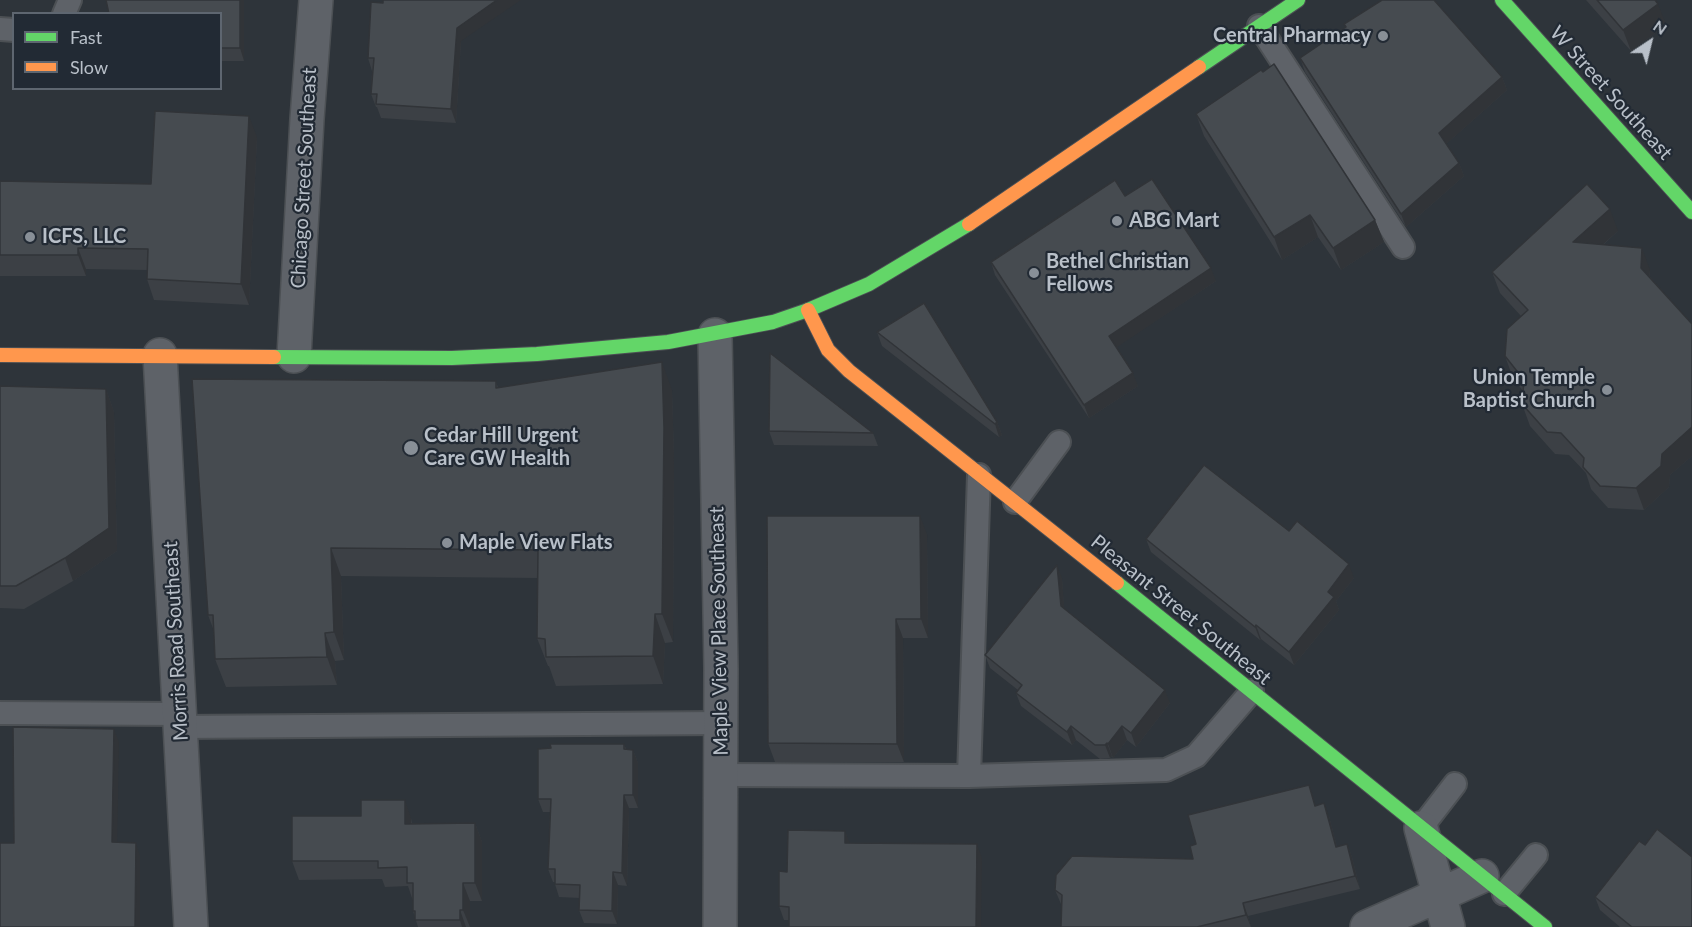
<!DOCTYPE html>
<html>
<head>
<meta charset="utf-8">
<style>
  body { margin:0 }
  #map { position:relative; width:1692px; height:927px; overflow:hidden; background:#2e343a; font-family:Lato,sans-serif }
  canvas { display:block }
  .legend { position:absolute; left:12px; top:12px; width:210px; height:78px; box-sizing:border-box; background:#222a34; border:2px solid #5e6670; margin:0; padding:8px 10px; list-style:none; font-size:18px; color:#b9c0c9 }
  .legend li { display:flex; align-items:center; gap:12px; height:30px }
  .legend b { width:30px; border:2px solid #5e6670 }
  .north { position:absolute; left:1620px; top:12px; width:60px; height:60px; -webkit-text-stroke:4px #222a34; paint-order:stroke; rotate:35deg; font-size:16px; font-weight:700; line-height:24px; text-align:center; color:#b9c0c9 }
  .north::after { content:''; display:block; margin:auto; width:21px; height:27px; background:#b9c0c9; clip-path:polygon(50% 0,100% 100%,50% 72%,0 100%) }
</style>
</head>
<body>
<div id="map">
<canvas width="1692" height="927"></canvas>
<ul class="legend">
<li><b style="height:8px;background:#63d668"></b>Fast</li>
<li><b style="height:8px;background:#ff974d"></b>Slow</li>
</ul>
<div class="north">N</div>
</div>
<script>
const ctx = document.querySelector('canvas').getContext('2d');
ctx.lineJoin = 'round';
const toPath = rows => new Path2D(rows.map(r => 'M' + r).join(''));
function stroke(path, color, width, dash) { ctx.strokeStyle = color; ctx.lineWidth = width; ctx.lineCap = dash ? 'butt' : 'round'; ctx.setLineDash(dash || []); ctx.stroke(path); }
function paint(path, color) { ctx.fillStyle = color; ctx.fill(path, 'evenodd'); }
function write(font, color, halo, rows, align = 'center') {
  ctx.font = font + ' Lato,sans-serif'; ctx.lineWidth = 4.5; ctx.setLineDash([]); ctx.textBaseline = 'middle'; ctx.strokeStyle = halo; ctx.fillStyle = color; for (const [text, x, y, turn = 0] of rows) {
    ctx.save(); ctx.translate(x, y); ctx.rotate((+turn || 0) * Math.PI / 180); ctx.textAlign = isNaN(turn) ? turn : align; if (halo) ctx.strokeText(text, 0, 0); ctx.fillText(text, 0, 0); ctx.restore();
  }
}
const lane = toPath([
  [64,14,70,0],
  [1259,26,1403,247],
  [0,29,14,30],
  [1015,502,1059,442],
  [0,713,180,714],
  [180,727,721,723],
  [721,775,969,776,1166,770,1196,756,1252,691],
  [969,776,979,475],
  [1421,828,1455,784],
  [1504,894,1536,855]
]);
const street = toPath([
  [715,335,721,669,720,927],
  [160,355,191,927],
  [294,356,307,119,316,0],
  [1421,828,1448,927],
  [1367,927,1482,876]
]);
const fast = toPath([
  [1502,0,1692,212],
  [1199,67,1298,0],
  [274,357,452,358,537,354,668,342,773,322,808,310,869,284,969,224],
  [1117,583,1545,927]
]);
const slow = toPath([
  [969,224,1199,67],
  [808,310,828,350,849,371,1117,583],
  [0,355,274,357]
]);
stroke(lane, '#4c5054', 26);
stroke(street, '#4c5054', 36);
stroke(fast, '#4c5054', 16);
stroke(slow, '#4c5054', 16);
stroke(lane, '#5e6268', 22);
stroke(street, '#5e6268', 33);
stroke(fast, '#63d668', 14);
stroke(slow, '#ff974d', 14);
paint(toPath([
  [106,0,244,0,244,61,220,61,220,14],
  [1586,0,1655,0,1666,25,1631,51],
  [461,41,456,123,381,118,377,107,376,107,371,94,372,71,368,58],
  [1300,58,1502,77,1507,90,1446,144,1459,163,1464,176,1406,227,1305,72],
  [1196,114,1375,220,1384,242,1341,270,1318,237,1282,260,1204,136],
  [257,137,249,305,154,300,147,279,147,270,86,269,86,276,0,276,0,181,151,184],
  [1125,196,1216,281,1116,347,1138,386,1089,418,995,275,991,262],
  [1618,231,1603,245,1650,270,1650,277,1692,324,1692,456,1670,475,1669,487,1644,510,1608,508,1591,489,1586,473,1569,455,1555,454,1530,426,1522,404,1523,391,1513,378,1505,356,1521,316,1500,293,1492,272],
  [877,332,997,422,1002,435,999,437,882,346],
  [496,381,498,388,672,390,674,456,673,642,665,643,663,684,556,686,549,666,548,666,537,638,538,578,341,576,344,660,335,661,337,685,226,687,215,659,214,631,208,615],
  [0,386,106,389,114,412,117,551,73,581,24,609,0,608],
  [769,431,873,433,878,446,774,445],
  [1289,531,1354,578,1336,601,1339,610,1294,665,1261,639,1260,640,1151,552,1146,539],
  [927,534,928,638,903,638,904,762,775,762,768,743],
  [1062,578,1064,609,1170,703,1136,747,1127,740,1113,758,1112,756,1110,758,1100,759,1076,740,1072,745,1021,706,1016,693,1018,690,990,668,985,655],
  [624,744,626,749,633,750,638,763,638,808,629,808,627,886,618,885,617,924,584,923,579,910,580,898,559,897,555,884,555,882,553,882,548,869,550,812,543,812,538,799],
  [1316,806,1329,816,1337,847,1347,844,1352,857,1360,889,1248,916,1251,927,1061,927,1061,904,1055,890,1193,859],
  [411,818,412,823,475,823,482,842,482,901,470,901,470,927,418,927,413,911,413,901,408,886,385,887,382,879,299,880,292,861],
  [845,831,849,843,982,858,789,920,784,920,779,906,787,872],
  [1595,897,1692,927,1620,927,1600,910]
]), '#3c4045');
paint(toPath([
  [240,0,244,0,244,61,240,48],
  [497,0,521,0,461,41,456,123,451,109,457,28],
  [1658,4,1666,25,1631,51,1623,30],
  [1502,77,1507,90,1444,146,1439,133],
  [249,116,257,137,249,305,241,284],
  [1459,163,1464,176,1406,227,1401,214],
  [1610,209,1618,231,1581,264,1573,242],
  [1310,215,1318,237,1282,260,1274,237],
  [1375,220,1384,242,1341,270,1333,248],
  [78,248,86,269,86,276,78,255],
  [1642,248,1650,270,1649,290,1641,268],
  [1211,268,1216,281,1114,349,1109,336],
  [662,362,672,390,674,456,673,642,662,614],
  [1133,373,1138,386,1089,418,1084,405],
  [106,389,114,412,117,551,73,581,65,558],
  [997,422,1002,435,999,437,995,424],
  [1692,427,1692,456,1670,475,1669,487,1644,510,1636,488,1662,454],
  [920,516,927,534,928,638,921,619],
  [331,548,341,576,344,660,334,632],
  [1349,564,1354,578,1336,601,1339,610,1294,665,1289,652,1328,592],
  [1057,565,1062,578,1065,619,1061,606],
  [655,614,665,643,663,684,653,656],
  [896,619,903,638,904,762,897,744],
  [1256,625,1261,639,1260,640,1255,627],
  [325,633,335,661,337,685,327,657],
  [1165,690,1170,703,1136,747,1131,733],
  [1071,726,1076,740,1072,745,1067,732],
  [1122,726,1127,740,1113,758,1108,744],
  [114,729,119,742,117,856,112,842],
  [1107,743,1112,756,1110,758,1105,745],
  [633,750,638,763,638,808,633,795],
  [624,795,629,808,627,886,622,873],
  [405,800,411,818,412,842,405,824],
  [1324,803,1329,816,1340,860,1336,847],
  [475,823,482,842,482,901,475,883],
  [845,831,850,844,845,843],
  [136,843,140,856,140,927,135,927],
  [977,844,982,858,981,927,976,927],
  [1347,844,1352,857,1360,889,1355,876],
  [613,872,618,885,617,924,612,911],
  [463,883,470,901,470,927,463,910],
  [1243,903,1248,916,1251,927,1246,915],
  [460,910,466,927,462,927,460,920]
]), '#313438');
const building = toPath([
  [106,0,240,0,240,48,220,48,220,14,109,14,106,0],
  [383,0,497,0,457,28,451,109,376,104,377,94,371,94,374,58,368,58,371,2,383,3,383,0],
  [1382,0,1434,0,1502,77,1439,133,1459,163,1401,214,1300,58,1346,27,1344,24,1382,0],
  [1597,0,1655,0,1658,4,1623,30,1597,0],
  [1274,64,1375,220,1333,248,1310,215,1274,237,1196,114,1261,70,1263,72,1274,64],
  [155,111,249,116,241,284,147,279,148,249,78,248,78,255,0,255,0,181,151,184,155,111],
  [1152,179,1211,268,1109,336,1133,373,1084,405,991,262,1115,180,1125,196,1152,179],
  [1587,184,1610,209,1573,242,1642,248,1641,268,1692,324,1692,427,1662,454,1661,466,1636,488,1600,486,1583,467,1584,458,1561,433,1547,432,1522,404,1524,380,1505,356,1507,329,1528,310,1492,272,1587,184],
  [924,303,997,422,995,424,877,332,924,303],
  [770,353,873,433,769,431,770,353],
  [662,362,664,428,662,614,655,614,653,656,546,657,545,639,537,638,538,550,331,548,334,632,325,633,327,657,215,659,213,615,208,615,192,379,496,381,496,388,662,362],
  [0,386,106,389,109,528,65,558,16,586,0,586,0,386],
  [1204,465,1289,531,1297,521,1349,564,1328,592,1334,597,1289,652,1256,625,1255,627,1146,539,1204,465],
  [767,516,920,516,921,619,896,619,897,744,768,743,767,516],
  [1057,565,1061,606,1165,690,1131,733,1122,726,1108,744,1107,743,1105,745,1095,745,1071,726,1067,732,1016,693,1022,685,985,655,1057,565],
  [13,727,114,729,112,842,136,843,135,927,0,927,0,843,14,843,13,727],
  [550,744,624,744,624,749,633,750,633,795,624,795,622,873,613,872,612,911,579,910,580,885,555,884,555,869,548,869,551,799,538,799,538,749,551,748,550,744],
  [1309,785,1315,806,1324,803,1336,847,1347,844,1355,876,1243,903,1246,915,1197,927,1061,927,1062,895,1055,890,1056,875,1072,856,1193,859,1190,846,1196,844,1188,815,1309,785],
  [361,800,405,800,405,824,475,823,475,883,463,883,463,910,460,910,460,920,415,920,415,911,413,911,413,883,407,883,407,867,378,868,378,861,292,861,292,816,361,816,361,800],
  [1657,829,1692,857,1692,927,1632,927,1595,897,1639,841,1645,845,1657,829],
  [788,830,845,831,845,843,977,844,976,927,789,927,789,907,779,906,779,871,787,872,788,830]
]);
paint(building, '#464b50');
stroke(building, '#313438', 1.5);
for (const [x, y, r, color] of [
  [1383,36,6,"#888f97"],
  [1117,221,6,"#888f97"],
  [30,237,6,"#888f97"],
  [1034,273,6,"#888f97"],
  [1607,390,6,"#888f97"],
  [411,448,8,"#888f97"],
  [447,543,6,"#888f97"]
]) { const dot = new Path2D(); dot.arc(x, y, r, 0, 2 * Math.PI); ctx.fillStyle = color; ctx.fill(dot); stroke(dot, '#222a34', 2); }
write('bold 20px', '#b9c0c9', '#222a34', [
  ["Central Pharmacy",1371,36,"right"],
  ["ABG Mart",1129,221],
  ["ICFS, LLC",42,237],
  ["Bethel Christian",1046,262],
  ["Fellows",1046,285],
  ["Union Temple",1595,378,"right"],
  ["Baptist Church",1595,401,"right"],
  ["Cedar Hill Urgent",424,436],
  ["Care GW Health",424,459],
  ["Maple View Flats",459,543]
], 'left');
write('20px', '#b9c0c9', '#222a34', [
  ["W Street Southeast",1611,93,48],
  ["Chicago Street Southeast",304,178,-87],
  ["Pleasant Street Southeast",1181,610,39],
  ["Maple View Place Southeast",719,631,-91],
  ["Morris Road Southeast",176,641,-93]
]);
</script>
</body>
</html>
